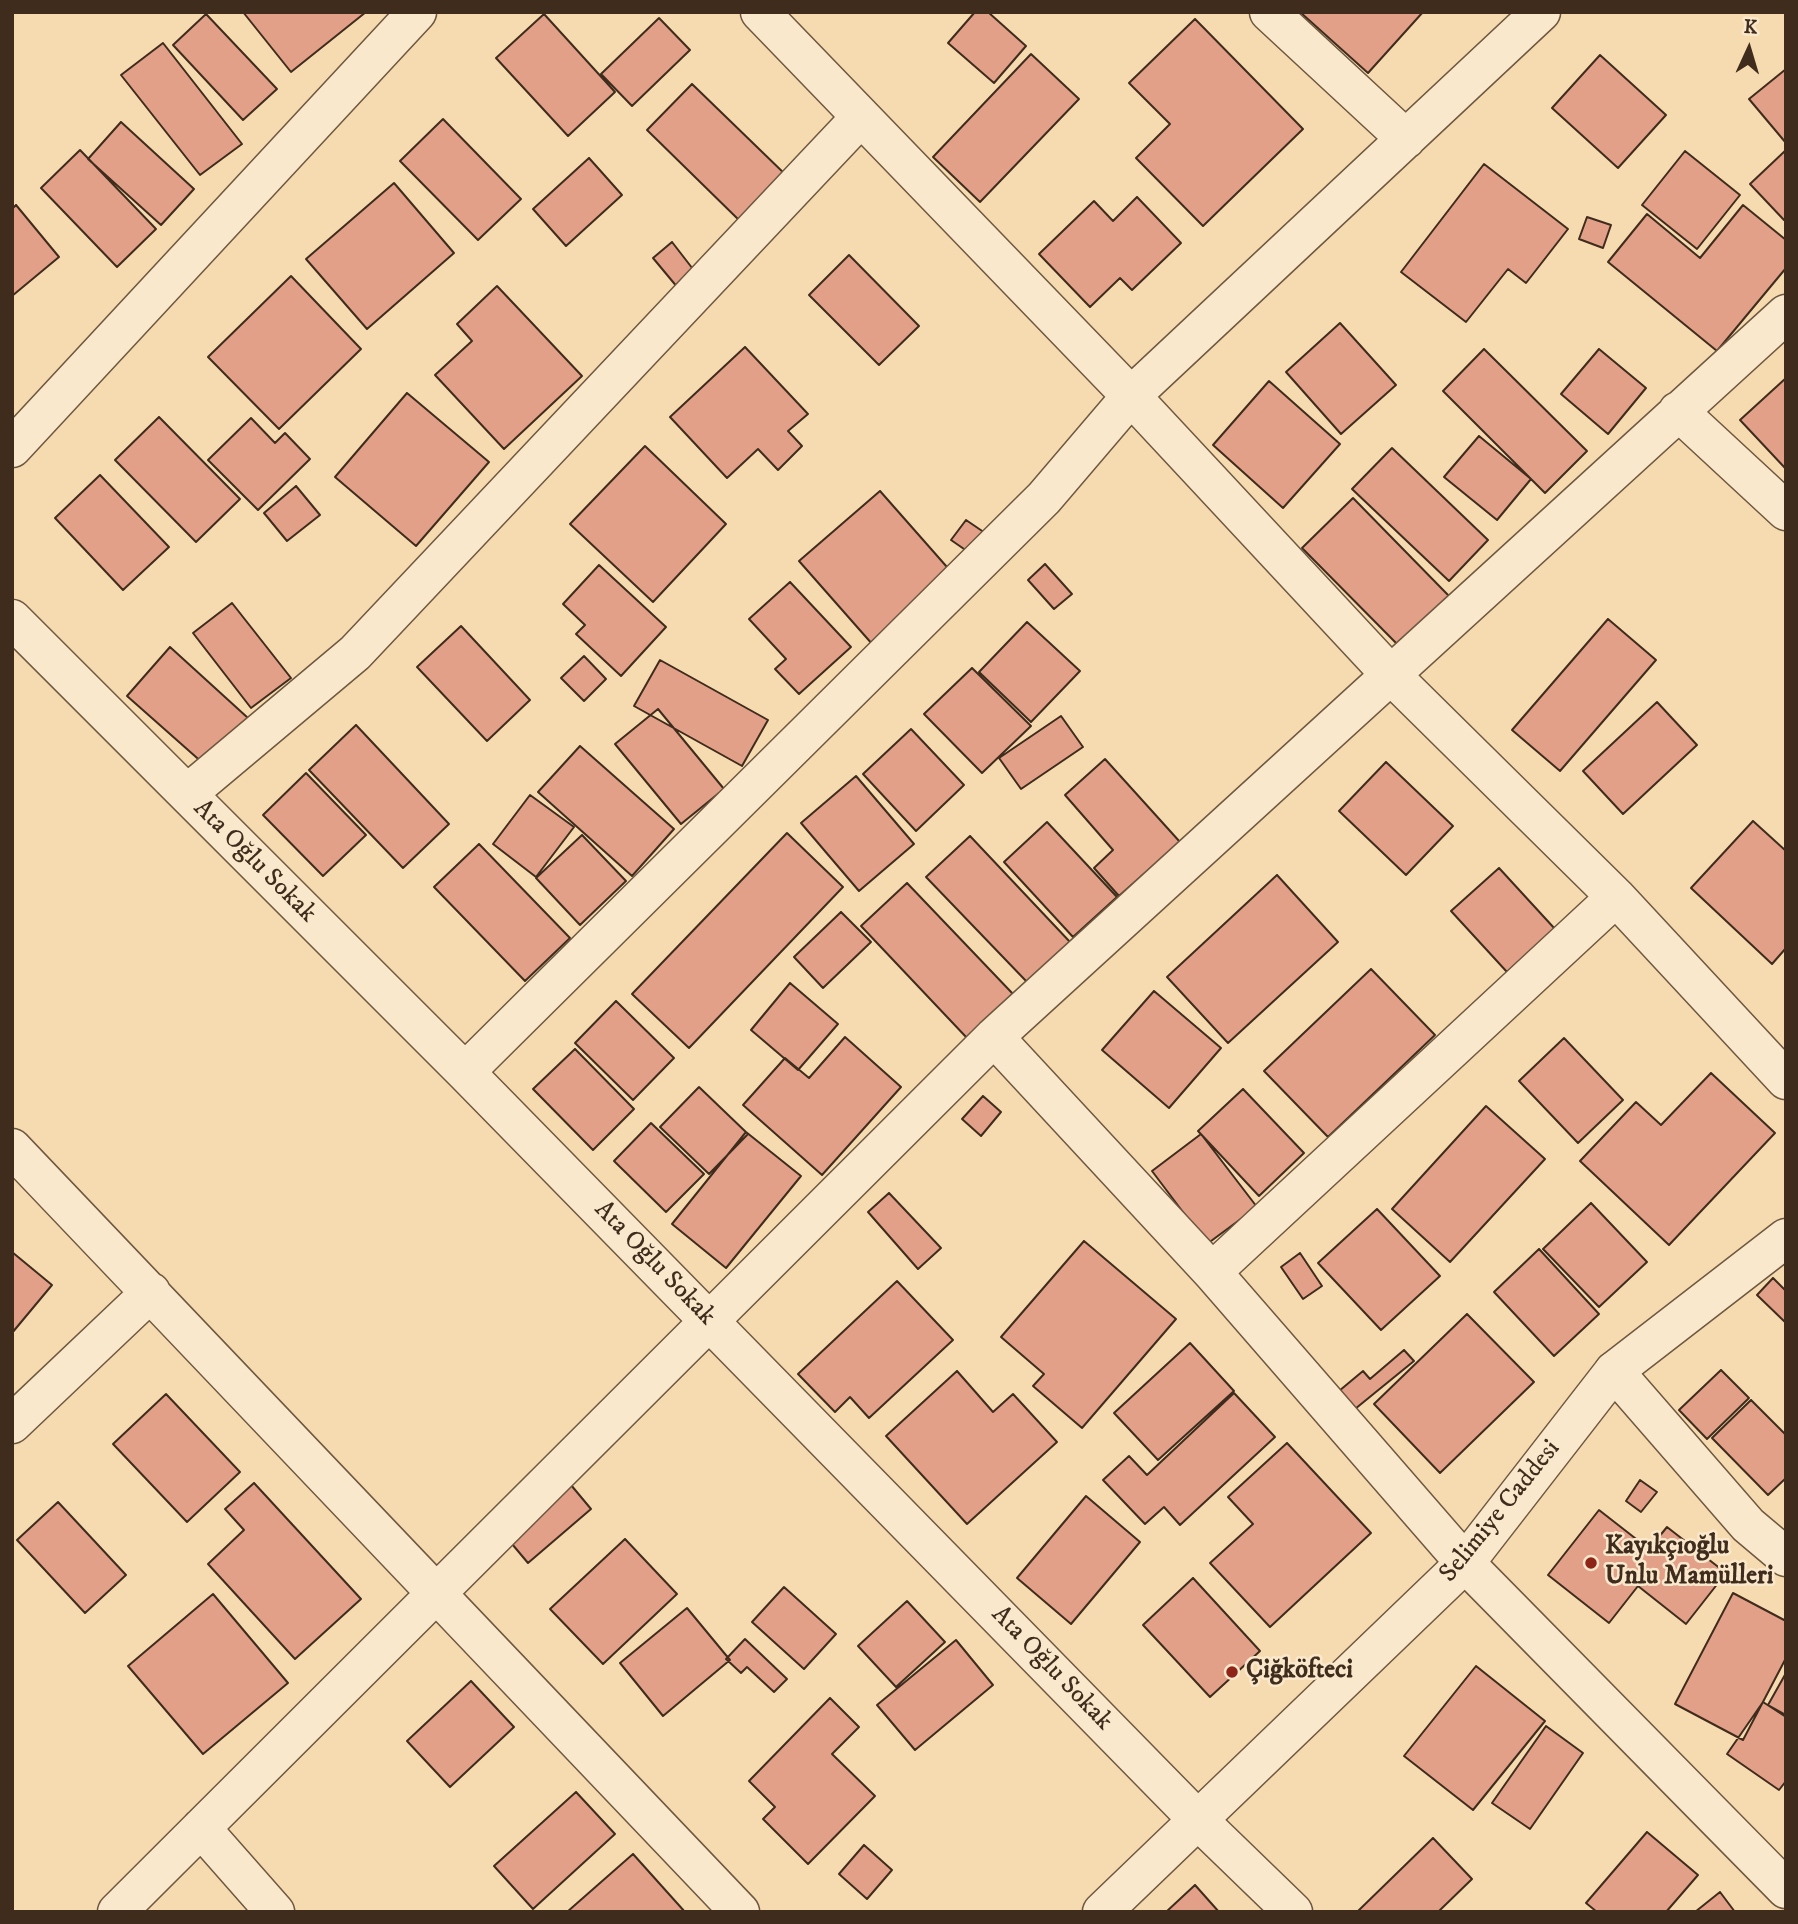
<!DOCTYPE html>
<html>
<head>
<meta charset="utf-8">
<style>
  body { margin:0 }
  #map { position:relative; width:1798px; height:1924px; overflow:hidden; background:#f7dbb0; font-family:"IM FELL DW Pica",serif }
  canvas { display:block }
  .frame { position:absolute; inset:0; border:14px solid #3f2c1c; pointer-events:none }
  .north { position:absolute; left:1714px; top:14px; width:70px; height:70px; -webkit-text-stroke:5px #fae8cc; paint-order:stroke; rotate:4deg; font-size:19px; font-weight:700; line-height:28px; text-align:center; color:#3f2c1c }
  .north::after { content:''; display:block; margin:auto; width:24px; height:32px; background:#3f2c1c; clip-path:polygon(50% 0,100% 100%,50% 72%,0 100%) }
</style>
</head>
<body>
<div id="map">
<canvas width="1798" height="1924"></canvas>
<div class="frame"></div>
<div class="north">K</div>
</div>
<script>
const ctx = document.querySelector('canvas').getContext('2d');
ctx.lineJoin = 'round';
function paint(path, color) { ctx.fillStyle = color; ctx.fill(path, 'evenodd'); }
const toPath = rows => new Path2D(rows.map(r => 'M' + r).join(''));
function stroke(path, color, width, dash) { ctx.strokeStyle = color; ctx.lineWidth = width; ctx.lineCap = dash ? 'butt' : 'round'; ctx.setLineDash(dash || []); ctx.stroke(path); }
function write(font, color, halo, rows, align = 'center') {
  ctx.font = font + ' "IM FELL DW Pica",serif'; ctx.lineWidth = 5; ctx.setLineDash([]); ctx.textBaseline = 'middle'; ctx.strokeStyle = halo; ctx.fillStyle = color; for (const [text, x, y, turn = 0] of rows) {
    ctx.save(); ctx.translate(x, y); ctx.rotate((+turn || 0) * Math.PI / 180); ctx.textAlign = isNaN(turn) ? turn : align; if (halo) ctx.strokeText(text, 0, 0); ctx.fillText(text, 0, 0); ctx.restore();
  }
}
const building = toPath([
  [243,12,366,12,291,72,243,12],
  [975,12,988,12,1026,46,994,83,948,43,975,12],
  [1300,12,1423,12,1368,73,1300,12],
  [206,14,277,89,243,120,173,45,206,14],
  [544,14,615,92,568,136,496,58,544,14],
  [659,18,690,50,632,106,601,74,659,18],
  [1195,19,1303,129,1203,226,1136,158,1170,124,1129,83,1195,19],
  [163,43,242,144,200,175,121,75,163,43],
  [1031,54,1079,99,980,202,933,157,1031,54],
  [1600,55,1666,115,1618,168,1552,108,1600,55],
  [1786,69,1786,143,1749,99,1786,69],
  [692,84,789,178,743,224,647,130,692,84],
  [443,119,521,199,478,240,400,161,443,119],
  [121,122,194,189,161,225,88,159,121,122],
  [80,150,156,229,117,267,41,188,80,150],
  [1786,150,1786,218,1784,220,1750,184,1786,150],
  [1685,151,1740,195,1697,249,1642,205,1685,151],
  [589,158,622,195,566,246,533,209,589,158],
  [1484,164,1568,229,1526,283,1508,269,1466,322,1401,272,1484,164],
  [394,183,454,253,367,329,306,259,394,183],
  [1137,197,1181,243,1132,290,1120,278,1090,307,1039,254,1094,201,1113,221,1137,197],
  [16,205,59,257,12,296,12,209,16,205],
  [1743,205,1786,240,1786,268,1717,351,1608,262,1647,214,1700,258,1743,205],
  [1587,217,1611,225,1603,248,1579,239,1587,217],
  [672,242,696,273,678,288,653,258,672,242],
  [849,255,919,326,879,365,809,295,849,255],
  [291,276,361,349,279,429,208,357,291,276],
  [497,286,582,376,504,449,435,375,472,341,457,324,497,286],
  [1340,323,1396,385,1341,434,1286,372,1340,323],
  [745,347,808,414,788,431,802,446,778,470,758,449,727,478,670,417,745,347],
  [1484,349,1587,451,1545,493,1443,391,1484,349],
  [1599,349,1646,388,1608,434,1561,394,1599,349],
  [1786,378,1786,467,1785,468,1740,420,1786,378],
  [1269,381,1340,444,1283,508,1213,445,1269,381],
  [407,393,489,462,416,546,335,477,407,393],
  [159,417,240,499,196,542,115,460,159,417],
  [251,418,275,443,285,433,310,459,258,510,208,460,251,418],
  [1479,436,1531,479,1497,520,1444,477,1479,436],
  [645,446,726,524,653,602,570,524,645,446],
  [1392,448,1488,540,1449,581,1352,489,1392,448],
  [100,475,169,547,123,590,55,518,100,475],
  [296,486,320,515,287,541,264,513,296,486],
  [880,491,954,575,873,645,799,561,880,491],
  [1353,498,1449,596,1399,646,1302,548,1353,498],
  [966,520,991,537,977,558,951,540,966,520],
  [1045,564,1072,594,1054,609,1028,580,1045,564],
  [599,565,666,627,621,676,576,634,585,625,563,604,599,565],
  [790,582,851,647,799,694,775,669,786,659,749,619,790,582],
  [232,603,291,678,251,708,193,633,232,603],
  [1608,619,1656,660,1560,771,1512,730,1608,619],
  [1027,622,1080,671,1031,722,979,672,1027,622],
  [461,626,530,700,487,741,417,667,461,626],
  [170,647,248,718,205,765,127,696,170,647],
  [584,656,606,679,584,701,561,678,584,656],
  [660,660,768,720,742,766,634,706,660,660],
  [972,668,1031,726,982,773,924,714,972,668],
  [1657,702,1697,745,1623,814,1583,771,1657,702],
  [658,709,724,789,681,824,615,744,658,709],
  [1061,716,1083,747,1021,789,999,758,1061,716],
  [356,725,449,824,403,868,309,770,356,725],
  [911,729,964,785,916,831,863,774,911,729],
  [580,746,674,829,632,876,538,792,580,746],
  [1105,759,1180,842,1119,896,1094,868,1113,850,1065,795,1105,759],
  [1386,762,1453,826,1406,875,1339,811,1386,762],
  [306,773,366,835,323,876,263,815,306,773],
  [856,776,914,844,859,891,801,823,856,776],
  [530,795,574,827,536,877,493,844,530,795],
  [1753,821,1786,851,1786,948,1772,964,1691,888,1753,821],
  [1047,822,1117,897,1073,937,1004,862,1047,822],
  [787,833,843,887,689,1048,632,994,787,833],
  [582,835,626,881,580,925,536,878,582,835],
  [970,836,1070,942,1027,982,926,877,970,836],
  [479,844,570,938,525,981,434,887,479,844],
  [1499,868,1555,929,1507,972,1451,911,1499,868],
  [1277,875,1338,942,1228,1043,1167,977,1277,875],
  [907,883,1013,994,967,1038,861,926,907,883],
  [841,912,871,942,823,988,794,957,841,912],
  [1371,969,1435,1035,1328,1137,1264,1071,1371,969],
  [790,983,838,1024,798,1070,751,1030,790,983],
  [1154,991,1221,1048,1169,1108,1102,1050,1154,991],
  [616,1001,674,1058,633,1100,575,1043,616,1001],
  [845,1037,901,1087,822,1175,743,1105,785,1058,809,1078,845,1037],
  [1564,1038,1623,1100,1578,1143,1519,1081,1564,1038],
  [575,1049,634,1109,593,1150,533,1089,575,1049],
  [1711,1073,1775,1133,1669,1245,1580,1161,1636,1102,1661,1125,1711,1073],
  [699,1087,748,1134,709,1174,660,1127,699,1087],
  [1243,1089,1304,1153,1259,1196,1198,1131,1243,1089],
  [983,1096,1001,1112,981,1136,962,1119,983,1096],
  [1486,1106,1545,1159,1450,1262,1392,1209,1486,1106],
  [651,1123,704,1174,666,1212,614,1161,651,1123],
  [746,1132,801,1176,726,1268,672,1224,746,1132],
  [1201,1134,1257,1207,1207,1244,1152,1171,1201,1134],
  [889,1193,941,1248,918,1269,868,1212,889,1193],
  [1591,1203,1647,1262,1599,1307,1543,1249,1591,1203],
  [1377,1209,1440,1276,1381,1330,1318,1263,1377,1209],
  [1084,1241,1176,1319,1082,1428,1033,1386,1044,1374,1001,1337,1084,1241],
  [1539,1249,1599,1314,1554,1356,1494,1292,1539,1249],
  [12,1252,52,1285,12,1333,12,1252],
  [1300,1253,1322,1286,1303,1299,1281,1267,1300,1253],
  [1773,1278,1786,1291,1786,1323,1757,1295,1773,1278],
  [897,1281,953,1340,869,1418,850,1397,835,1412,798,1374,897,1281],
  [1467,1314,1534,1382,1440,1473,1374,1404,1467,1314],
  [1190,1343,1234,1391,1158,1460,1114,1413,1190,1343],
  [1404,1350,1414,1361,1355,1409,1339,1391,1363,1371,1370,1379,1404,1350],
  [1721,1370,1749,1398,1707,1439,1679,1410,1721,1370],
  [957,1371,993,1412,1013,1394,1057,1442,967,1524,886,1436,957,1371],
  [1234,1393,1275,1437,1180,1525,1164,1507,1145,1524,1103,1480,1129,1456,1147,1475,1234,1393],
  [166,1394,240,1472,187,1522,113,1444,166,1394],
  [1751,1400,1786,1435,1786,1478,1768,1495,1712,1438,1751,1400],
  [1287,1443,1371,1533,1270,1627,1210,1563,1253,1524,1228,1497,1287,1443],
  [1640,1480,1657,1492,1641,1512,1626,1501,1640,1480],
  [254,1483,361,1599,295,1659,208,1564,244,1530,225,1509,254,1483],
  [571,1485,591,1509,528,1563,507,1538,571,1485],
  [1086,1496,1140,1542,1071,1624,1017,1578,1086,1496],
  [58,1502,126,1575,85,1613,17,1540,58,1502],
  [1599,1510,1649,1549,1667,1527,1726,1573,1686,1624,1638,1586,1609,1623,1548,1575,1599,1510],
  [625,1539,677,1594,603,1664,550,1609,625,1539],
  [1193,1578,1260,1651,1210,1697,1143,1625,1193,1578],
  [784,1587,836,1634,804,1669,752,1622,784,1587],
  [1733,1593,1786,1621,1786,1658,1743,1740,1675,1704,1733,1593],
  [213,1594,288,1683,203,1754,128,1666,213,1594],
  [907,1601,945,1642,896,1687,858,1646,907,1601],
  [687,1608,730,1660,663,1716,620,1663,687,1608],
  [745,1639,787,1679,774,1692,747,1667,741,1673,726,1659,745,1639],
  [956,1640,993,1685,915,1750,877,1705,956,1640],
  [1476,1666,1545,1721,1473,1810,1404,1756,1476,1666],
  [1786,1673,1786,1715,1768,1705,1786,1673],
  [471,1681,514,1727,450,1787,407,1741,471,1681],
  [830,1698,859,1727,832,1754,875,1796,808,1864,763,1819,775,1807,749,1781,830,1698],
  [1763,1702,1786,1717,1786,1781,1779,1790,1727,1754,1763,1702],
  [1546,1726,1583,1753,1530,1829,1492,1803,1546,1726],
  [576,1792,615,1834,533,1909,494,1866,576,1792],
  [1647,1832,1698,1875,1666,1912,1597,1912,1586,1903,1647,1832],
  [1433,1838,1472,1879,1438,1912,1357,1912,1433,1838],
  [864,1845,892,1870,867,1899,839,1874,864,1845],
  [633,1854,685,1912,567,1912,633,1854],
  [1195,1885,1219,1912,1166,1912,1195,1885],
  [1720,1892,1735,1912,1695,1912,1720,1892]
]);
paint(building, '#e2a089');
stroke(building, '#3f2c1c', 2);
const minor = toPath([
  [760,12,1131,396,1391,675,1616,897,1786,1080],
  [1269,12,1406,139],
  [1678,411,1786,511],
  [12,619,465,1072,1198,1820,1293,1912],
  [187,794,355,653,861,117],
  [994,1037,1212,1272,1465,1563,1786,1889],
  [465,1072,1044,498,1131,396,1541,12],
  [12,1148,740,1912],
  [1212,1272,1616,897],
  [1614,1371,1748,1525,1786,1557],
  [12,1424,151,1292],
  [201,1828,275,1912],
  [117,1912,994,1037,1786,314]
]);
const tertiary = toPath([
  [12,448,417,12],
  [1102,1912,1465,1563,1614,1371,1786,1238]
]);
stroke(minor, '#6d5841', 41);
stroke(tertiary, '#6d5841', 41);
stroke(minor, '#fae8cc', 38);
stroke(tertiary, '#fae8cc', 38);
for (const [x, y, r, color] of [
  [1591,1563,7,"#8f2418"],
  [1232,1672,7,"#8f2418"]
]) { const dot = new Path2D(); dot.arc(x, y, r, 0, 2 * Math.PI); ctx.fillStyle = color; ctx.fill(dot); stroke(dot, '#fae8cc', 2.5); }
write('26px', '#3f2c1c', '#fae8cc', [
  ["Ata Oğlu Sokak",254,862,45],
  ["Ata Oğlu Sokak",654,1264,46],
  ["Selimiye Caddesi",1501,1512,-51],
  ["Ata Oğlu Sokak",1051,1669,46]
]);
write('bold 26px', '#3f2c1c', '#fae8cc', [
  ["Kayıkçıoğlu",1605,1548],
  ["Unlu Mamülleri",1605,1578],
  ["Çiğköfteci",1246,1672]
], 'left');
</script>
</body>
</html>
